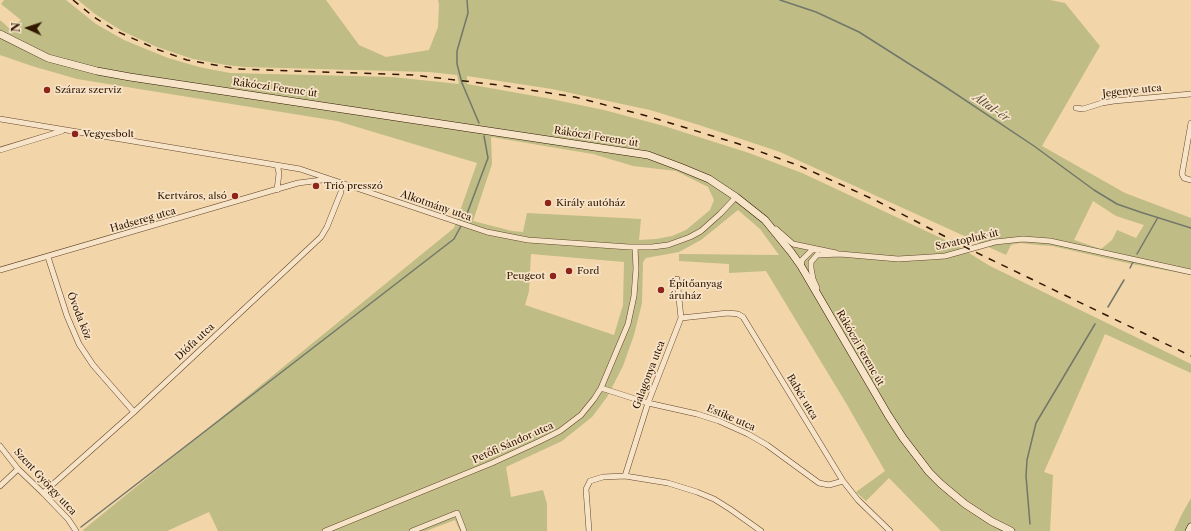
<!DOCTYPE html>
<html>
<head>
<meta charset="utf-8">
<style>
  body { margin:0 }
  #map { position:relative; width:1191px; height:531px; overflow:hidden; background:#f3d5aa; font-family:"Libre Caslon Text",serif }
  canvas { display:block }
  .north { position:absolute; left:8px; top:8px; width:40px; height:40px; -webkit-text-stroke:3px #f7e4c8; paint-order:stroke; rotate:273deg; font-size:11px; font-weight:700; line-height:16px; text-align:center; color:#321701 }
  .north::after { content:''; display:block; margin:auto; width:14px; height:18px; background:#321701; clip-path:polygon(50% 0,100% 100%,50% 72%,0 100%) }
</style>
</head>
<body>
<div id="map">
<canvas width="1191" height="531"></canvas>
<div class="north">N</div>
</div>
<script>
const ctx = document.querySelector('canvas').getContext('2d');
ctx.lineJoin = 'round';
function paint(path, color) { ctx.fillStyle = color; ctx.fill(path, 'evenodd'); }
const toPath = rows => new Path2D(rows.map(r => 'M' + r).join(''));
function stroke(path, color, width, dash) { ctx.strokeStyle = color; ctx.lineWidth = width; ctx.lineCap = dash ? 'butt' : 'round'; ctx.setLineDash(dash || []); ctx.stroke(path); }
function write(font, color, halo, rows, align = 'center') {
  ctx.font = font + ' "Libre Caslon Text",serif'; ctx.lineWidth = 3.5; ctx.setLineDash([]); ctx.textBaseline = 'middle'; ctx.strokeStyle = halo; ctx.fillStyle = color; for (const [text, x, y, turn = 0] of rows) {
    ctx.save(); ctx.translate(x, y); ctx.rotate((+turn || 0) * Math.PI / 180); ctx.textAlign = isNaN(turn) ? turn : align; if (halo) ctx.strokeText(text, 0, 0); ctx.fillText(text, 0, 0); ctx.restore();
  }
}
paint(toPath([
  [4,0,66,0,96,24,124,40,168,58,199,67,230,73,392,77,459,84,457,75,429,72,245,67,226,65,193,59,157,47,122,31,95,14,78,0,326,0,359,45,386,57,429,50,438,27,439,4,438,0,1050,0,1065,3,1100,46,1042,146,1125,193,1191,218,1191,275,1127,263,1052,246,1038,245,1020,243,1011,245,1006,255,780,152,699,125,650,110,552,89,467,76,467,84,546,98,604,110,664,126,749,153,802,173,956,245,990,266,1191,364,1191,373,1105,334,1044,472,1053,475,1050,531,941,531,889,478,866,501,856,492,885,471,846,403,766,271,729,273,729,264,679,261,679,254,779,255,760,229,738,210,701,240,679,252,646,258,643,262,642,303,634,335,623,366,607,397,592,417,562,441,506,467,511,497,543,490,547,504,547,531,460,531,455,520,426,531,218,531,209,512,167,531,84,531,83,530,454,228,477,163,337,121,77,79,32,66,0,55,0,20,10,29,21,20,1,4],
  [491,137,593,154,633,166,676,171,708,187,714,200,710,210,686,230,672,236,656,239,639,240,641,219,527,213,523,232,512,231,473,221,492,164],
  [1093,201,1116,216,1144,225,1136,238,1117,230,1112,240,1101,249,1074,240],
  [531,254,624,262,623,305,614,335,525,305,529,291],
  [1191,498,1191,531,1174,531,1182,514]
]), '#bfbc85');
stroke(toPath([
  [467,0,468,13,457,51,457,64,462,83,479,123],
  [780,0,816,12,859,32,944,86,1034,146,1094,190,1117,204,1140,212,1191,228],
  [465,219,488,158,484,136],
  [1137,254,1157,219],
  [1130,268,1133,262],
  [1108,307,1124,280],
  [1030,524,1026,476,1027,460,1036,423,1095,324],
  [81,527,454,239,461,226]
]), '#72776a', 1.5);
const street = toPath([
  [1076,108,1083,109,1102,103,1114,101,1191,94],
  [0,119,300,169,487,232,528,240,629,247,652,247,668,245,690,237,701,231,720,214,736,197],
  [1191,123,1182,174,1184,178,1191,180],
  [0,150,62,131],
  [277,190,279,173,277,165],
  [776,229,793,244,836,253],
  [48,257,67,316,79,344,93,365,134,412],
  [801,266,802,260,812,250,818,250],
  [0,270,298,183,322,180,327,180],
  [817,288,813,279,811,268,811,262,817,255,840,254,898,259,931,257,945,256,995,242,1023,239,1050,241,1191,272],
  [681,318,728,313,738,314,743,317,843,481,858,500,890,531],
  [601,388,648,403,697,414,719,421,748,434,767,445,819,483,829,485,843,481],
  [0,446,18,469,43,493,68,519,76,531],
  [625,476,648,403,681,318,677,279],
  [0,486,18,469],
  [43,493,134,412,321,237,327,227,341,192],
  [325,531,492,463,540,441,560,431,581,415,594,399,601,388,628,324,634,296,636,269,635,247],
  [412,531,457,513,464,531],
  [589,531,586,489,590,481,603,477,625,476,668,483,697,492,714,499,730,509,761,531]
]);
const secondary = toPath([
  [0,34,48,58,97,71,130,77,648,155,680,167,709,179,736,197,765,220,791,252,801,266,888,415,903,438,929,472,941,484,965,504,991,521,1011,531],
  [1189,531,1191,527]
]);
stroke(street, '#62462b', 6);
stroke(secondary, '#321701', 8);
stroke(street, '#f7e4c8', 5);
stroke(secondary, '#f7e4c8', 7);
stroke(toPath([
  [73,0,94,17,116,31,159,50,187,60,238,69,413,75,498,85,575,97,647,116,739,144,800,166,877,201,969,249,1191,356]
]), '#321701', 1.5, [7, 7]);
for (const [x, y, r, color] of [
  [47,90,4,"#8f2418"],
  [75,134,4,"#8f2418"],
  [316,186,4,"#8f2418"],
  [235,196,4,"#8f2418"],
  [548,203,4,"#8f2418"],
  [569,271,4,"#8f2418"],
  [553,276,4,"#8f2418"],
  [661,290,4,"#8f2418"]
]) { const dot = new Path2D(); dot.arc(x, y, r, 0, 2 * Math.PI); ctx.fillStyle = color; ctx.fill(dot); stroke(dot, '#f7e4c8', 1.5); }
write('10px', '#321701', '#f7e4c8', [
  ["Rákóczi Ferenc út",275,88,8],
  ["Jegenye utca",1132,91,-6],
  ["Rákóczi Ferenc út",596,137,9],
  ["Alkotmány utca",436,206,19],
  ["Hadsereg utca",143,220,-16],
  ["Szvatopluk út",967,240,-13],
  ["Óvoda köz",79,316,68],
  ["Diófa utca",195,342,-43],
  ["Rákóczi Ferenc út",860,348,60],
  ["Galagonya utca",649,375,-69],
  ["Babér utca",802,397,59],
  ["Estike utca",731,418,23],
  ["Petőfi Sándor utca",513,443,-24],
  ["Szent György utca",45,482,47]
]);
write('10px', '#321701', '#f7e4c8', [
  ["Száraz szerviz",55,90],
  ["Vegyesbolt",83,134],
  ["Trió presszó",324,186],
  ["Kertváros, alsó",227,196,"right"],
  ["Király autóház",556,203],
  ["Ford",577,271],
  ["Peugeot",545,276,"right"],
  ["Építőanyag",669,284],
  ["áruház",669,296]
], 'left');
write('italic 11px', '#574f3e', '#f7e4c8', [
  ["Által-ér",991,108,34]
]);
</script>
</body>
</html>
